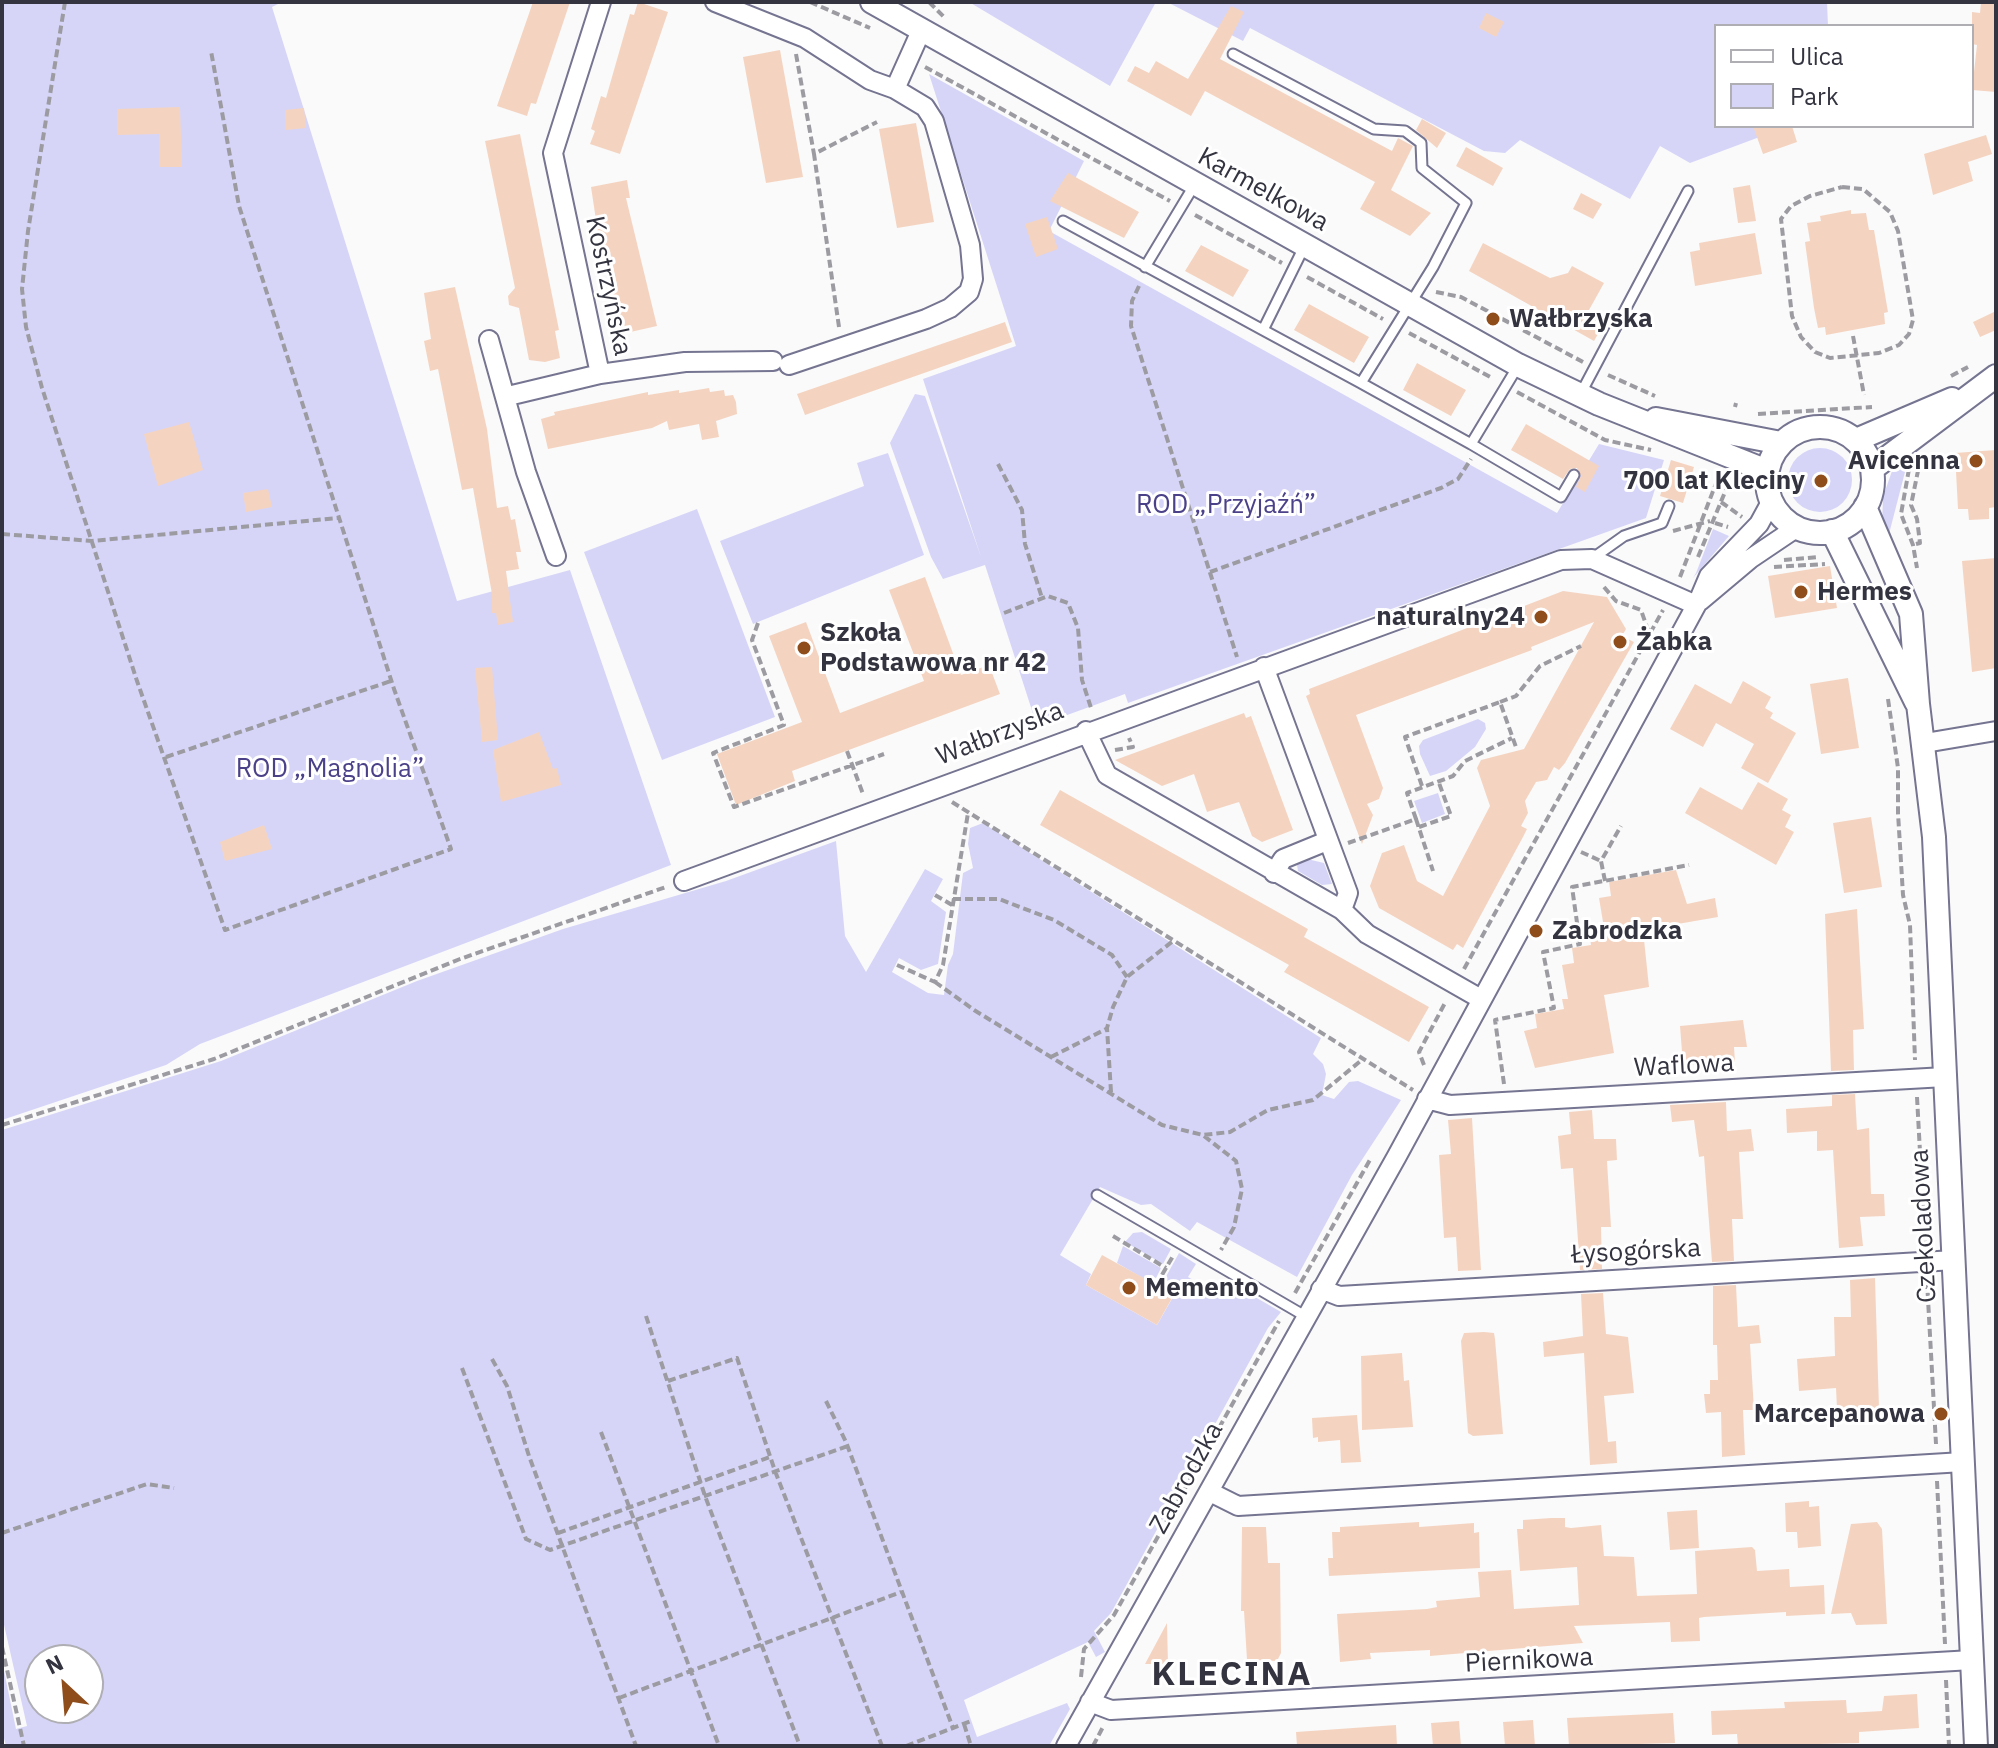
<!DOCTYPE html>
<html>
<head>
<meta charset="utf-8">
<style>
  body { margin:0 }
  #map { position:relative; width:1998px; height:1748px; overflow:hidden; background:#fafafa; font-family:"IBM Plex Sans",sans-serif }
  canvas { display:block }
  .frame { position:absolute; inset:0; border:4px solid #343440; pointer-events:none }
  .legend { position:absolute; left:1714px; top:24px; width:260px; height:104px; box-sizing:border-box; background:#fff; border:2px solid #aeaeb3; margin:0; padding:10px 14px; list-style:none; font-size:24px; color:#343440 }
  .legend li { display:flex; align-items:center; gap:16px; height:40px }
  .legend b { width:40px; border:2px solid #aeaeb3 }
  .north { position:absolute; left:24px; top:1644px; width:80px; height:80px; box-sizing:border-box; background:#fff; border:2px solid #aeaeb3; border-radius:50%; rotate:334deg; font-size:22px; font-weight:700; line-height:32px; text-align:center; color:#343440 }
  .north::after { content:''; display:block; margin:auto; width:28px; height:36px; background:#8f4d1c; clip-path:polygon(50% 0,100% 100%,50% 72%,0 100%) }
</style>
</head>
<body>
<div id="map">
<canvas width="1998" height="1748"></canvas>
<div class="frame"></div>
<ul class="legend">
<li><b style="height:10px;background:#fff"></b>Ulica</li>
<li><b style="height:22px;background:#d6d5f8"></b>Park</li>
</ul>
<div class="north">N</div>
</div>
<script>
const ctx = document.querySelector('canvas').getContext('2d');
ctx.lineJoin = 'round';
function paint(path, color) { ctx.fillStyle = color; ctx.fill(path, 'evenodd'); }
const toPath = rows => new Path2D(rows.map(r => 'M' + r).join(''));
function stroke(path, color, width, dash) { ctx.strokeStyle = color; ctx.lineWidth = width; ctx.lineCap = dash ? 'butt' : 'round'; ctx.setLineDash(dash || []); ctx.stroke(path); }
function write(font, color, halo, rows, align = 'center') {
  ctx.font = font + ' "IBM Plex Sans",sans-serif'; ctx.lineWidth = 6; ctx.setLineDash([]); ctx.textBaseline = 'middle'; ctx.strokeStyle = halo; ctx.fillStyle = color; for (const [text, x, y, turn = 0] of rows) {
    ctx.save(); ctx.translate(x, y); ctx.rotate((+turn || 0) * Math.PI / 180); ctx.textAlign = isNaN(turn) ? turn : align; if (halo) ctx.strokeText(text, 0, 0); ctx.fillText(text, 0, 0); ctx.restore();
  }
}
paint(toPath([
  [2,2,282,2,272,7,457,601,570,570,671,865,200,1044,166,1065,2,1120],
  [969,2,1156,2,1110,86],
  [1167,2,1827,2,1828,26,1716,26,1716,126,1789,126,1690,163,1660,146,1630,199,1520,140,1505,153,1484,151,1250,28,1243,41],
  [929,74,1084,161,1049,231,1557,513,1599,444,1664,460,1646,518,1128,703,1125,694,1037,726,985,565,943,579,931,557,890,443,915,394,925,396,981,557,923,379,1016,346],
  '1788 480a32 32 0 1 1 64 0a32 32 0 1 1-64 0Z',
  [888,453,924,555,753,624,720,541,864,486,857,463],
  [1901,461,1905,472,1889,534,1882,526,1883,497,1892,471],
  [697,509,775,717,662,760,584,552],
  [1713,529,1729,536,1693,578,1696,573],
  [1478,719,1485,723,1486,729,1475,747,1446,771,1430,776,1420,754,1419,746,1423,740],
  [1438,793,1445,814,1422,823,1414,801],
  [983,823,1321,1038,1313,1054,1323,1064,1326,1074,1322,1095,1334,1099,1349,1082,1358,1081,1401,1100,1352,1175,1297,1277,1197,1222,1190,1231,1151,1204,1141,1205,1100,1187,1060,1255,1091,1274,1086,1285,1157,1325,1177,1290,1163,1282,1179,1253,1196,1264,1188,1277,1211,1290,1229,1282,1281,1312,1268,1328,1111,1613,1094,1631,1105,1652,1096,1657,1088,1642,964,1700,977,1737,1067,1703,1070,1709,1049,1746,6,1746,2,1731,2,1661,16,1729,27,1726,2,1616,2,1130,221,1061,417,981,563,929,726,881,836,841,845,936,866,972,925,869,943,879,931,901,946,912,938,964,921,970,899,958,892,972,928,993,944,995,948,965,953,954,963,873,973,868,968,844,970,828],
  [40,1660,88,1660,88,1708,40,1708],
  [1307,859,1324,863,1332,884,1322,885,1298,871,1297,865],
  [1142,1232,1171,1249,1163,1264,1125,1242,1133,1233],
  [1123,1246,1161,1268,1156,1278,1150,1275,1146,1280,1117,1263]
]), '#d6d5f8');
paint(toPath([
  [533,2,570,2,536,104,531,103,527,116,497,106],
  [638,2,668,12,620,154,590,144,595,131,591,129,601,96,606,98,630,14,634,15],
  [1981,2,1996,2,1996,92,1972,90,1977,45,1972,44,1972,12,1980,13],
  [1231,6,1244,12,1220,59,1392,151,1398,138,1413,146,1391,190,1431,213,1410,236,1360,209,1375,182,1205,91,1191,116,1127,81,1135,66,1149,73,1156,61,1188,79],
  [1486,13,1504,22,1496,37,1479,28],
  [780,50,803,177,766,183,743,57],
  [180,107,182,167,159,167,159,134,117,135,117,109],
  [304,108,306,128,286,130,285,110],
  [1422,119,1446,133,1437,148,1416,130],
  [916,123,934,222,897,228,879,129],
  [1753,126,1792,126,1797,142,1763,154],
  [520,134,559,330,555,331,560,358,545,362,529,360,519,308,509,305,508,296,515,288,485,141],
  [1986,135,1992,154,1968,162,1973,181,1933,195,1924,154],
  [1466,147,1503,168,1493,186,1456,166],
  [1068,173,1139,212,1124,238,1050,201],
  [627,180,630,198,626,198,657,326,626,333,623,319,618,320,611,286,617,285,610,251,601,253,591,187],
  [1750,185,1756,221,1738,223,1733,188],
  [1581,193,1602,204,1593,219,1573,209],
  [1851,210,1851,214,1866,213,1869,230,1874,230,1888,312,1884,313,1885,324,1826,335,1825,327,1818,328,1814,308,1805,242,1810,241,1807,223,1821,221,1820,216],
  [1047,217,1058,249,1036,257,1025,224],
  [1755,233,1762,274,1695,286,1690,252,1700,250,1699,243],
  [1483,243,1550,278,1568,273,1572,266,1604,283,1589,310,1606,320,1594,341,1469,271],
  [1201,245,1249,270,1233,297,1185,271],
  [455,287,487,429,497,508,508,506,511,520,515,519,521,552,516,552,519,569,506,571,513,622,498,625,496,613,492,613,492,594,473,488,462,490,438,369,430,371,424,341,431,339,424,293],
  [1309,304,1369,337,1354,363,1294,330],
  [1996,311,1996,330,1980,337,1973,322],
  [1005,322,1012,342,805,415,797,394],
  [1417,363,1466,390,1451,416,1403,390],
  [709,388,710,392,724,390,725,396,733,395,736,402,737,414,716,421,719,437,702,440,699,424,669,430,667,421,652,428,548,449,541,419,555,415,554,412,648,392,648,395,679,390,679,393],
  [189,422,203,470,158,486,144,434],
  [1526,424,1599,466,1585,492,1576,487,1581,476,1577,468,1570,469,1563,479,1511,450],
  [1996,450,1996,507,1989,508,1989,519,1969,520,1968,509,1958,509,1955,453],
  [1671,460,1694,467,1683,503,1660,496],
  [268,489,272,507,246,512,243,493],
  [1996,558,1996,668,1972,672,1962,561],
  [1830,566,1837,608,1775,618,1768,576],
  [925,577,961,675,989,665,1000,694,792,771,795,781,736,805,717,754,802,722,769,636,806,622,840,713,924,681,889,590],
  [1563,591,1607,597,1626,629,1622,636,1634,642,1565,763,1559,770,1554,767,1547,780,1536,782,1525,801,1528,813,1521,826,1527,829,1523,837,1463,948,1457,944,1453,950,1379,908,1370,886,1382,853,1404,845,1417,881,1443,896,1490,806,1477,768,1481,760,1524,749,1594,622,1531,647,1532,650,1356,715,1383,788,1379,799,1367,804,1373,815,1362,844,1306,696,1310,694,1309,689],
  [492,667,498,740,482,742,475,668],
  [1848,678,1859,748,1821,754,1810,684],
  [1743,681,1771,697,1765,708,1773,713,1770,718,1796,733,1768,783,1741,768,1754,744,1716,723,1703,747,1670,729,1695,684,1731,704],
  [1244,713,1246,718,1251,716,1293,830,1262,842,1252,836,1239,802,1207,812,1194,774,1162,786,1115,760],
  [539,732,553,769,557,768,561,785,501,802,493,750],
  [1758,782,1788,799,1782,810,1791,815,1785,827,1794,832,1776,865,1685,813,1700,787,1742,810],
  [1060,790,1308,929,1304,937,1429,1007,1409,1042,1284,972,1289,965,1040,825],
  [1871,817,1882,887,1844,893,1833,823],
  [264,825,272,849,225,861,220,842],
  [1676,870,1687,904,1715,898,1718,917,1643,930,1649,987,1604,995,1614,1053,1535,1068,1524,1031,1537,1028,1535,1014,1564,1009,1562,999,1568,999,1562,965,1574,963,1572,948,1591,945,1590,936,1605,934,1599,898,1611,896,1609,882],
  [1857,909,1864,1029,1853,1030,1854,1070,1831,1071,1825,914],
  [1743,1020,1747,1047,1734,1047,1735,1062,1683,1065,1680,1026],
  [1855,1094,1857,1130,1869,1128,1871,1194,1884,1194,1885,1216,1860,1217,1863,1246,1839,1248,1833,1150,1817,1151,1817,1131,1787,1133,1786,1109,1832,1106,1832,1095],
  [1726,1102,1727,1131,1751,1129,1754,1151,1739,1152,1743,1219,1732,1219,1734,1261,1712,1262,1704,1156,1699,1157,1694,1120,1672,1122,1670,1105],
  [1592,1110,1594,1139,1616,1139,1617,1160,1607,1161,1611,1227,1601,1227,1602,1269,1580,1270,1573,1168,1561,1169,1558,1136,1571,1134,1569,1112],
  [1472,1118,1481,1270,1458,1271,1456,1237,1444,1238,1439,1155,1451,1154,1448,1120],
  [1102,1255,1149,1281,1151,1278,1176,1291,1157,1325,1086,1285],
  [1875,1278,1879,1408,1837,1409,1836,1388,1799,1391,1797,1359,1835,1356,1834,1317,1851,1317,1850,1280],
  [1736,1285,1738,1327,1759,1325,1761,1343,1750,1344,1754,1410,1743,1410,1745,1455,1722,1457,1721,1412,1706,1413,1704,1394,1710,1394,1710,1380,1718,1380,1717,1345,1713,1345,1713,1286],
  [1603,1293,1606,1334,1628,1337,1634,1393,1604,1396,1608,1442,1616,1441,1617,1463,1590,1465,1584,1353,1544,1357,1543,1342,1583,1336,1581,1294],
  [1484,1332,1494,1333,1495,1339,1503,1434,1473,1436,1468,1433,1461,1341,1464,1333],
  [1402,1353,1404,1381,1409,1380,1413,1427,1362,1430,1361,1356],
  [1357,1415,1361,1462,1341,1463,1340,1440,1318,1442,1318,1437,1313,1438,1312,1418],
  [1809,1501,1809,1507,1819,1506,1821,1546,1798,1548,1797,1532,1786,1532,1785,1503],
  [1697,1510,1699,1548,1670,1550,1667,1512],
  [1551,1518,1565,1518,1565,1527,1571,1528,1601,1525,1604,1556,1634,1557,1637,1596,1697,1594,1695,1551,1752,1547,1755,1550,1757,1571,1789,1569,1790,1587,1824,1585,1825,1614,1786,1616,1786,1612,1704,1617,1699,1618,1700,1641,1671,1642,1670,1622,1574,1626,1583,1643,1430,1656,1430,1650,1370,1653,1371,1659,1340,1662,1337,1614,1427,1609,1437,1607,1436,1601,1480,1597,1478,1572,1511,1570,1514,1609,1579,1605,1577,1567,1520,1571,1517,1529,1523,1529,1523,1520],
  [1419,1522,1419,1527,1474,1523,1474,1533,1479,1532,1480,1568,1329,1576,1328,1558,1333,1558,1332,1532,1340,1532,1340,1527],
  [1877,1522,1882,1529,1887,1624,1856,1625,1851,1613,1831,1614,1851,1524],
  [1242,1527,1266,1527,1268,1563,1280,1563,1281,1653,1277,1661,1247,1660,1244,1611,1241,1611],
  [1167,1623,1168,1664,1145,1664],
  [1917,1694,1919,1728,1859,1732,1859,1743,1738,1746,1737,1734,1712,1735,1711,1711,1785,1708,1784,1702,1846,1700,1847,1713,1882,1711,1884,1696],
  [1673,1713,1675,1743,1569,1746,1567,1718],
  [1533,1720,1535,1746,1505,1746,1503,1722],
  [1459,1721,1461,1746,1433,1746,1431,1723],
  [1396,1725,1397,1746,1297,1746,1296,1732]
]), '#f4d4c1');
const service = toPath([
  [1233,54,1374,129,1405,131,1421,143,1422,168,1466,203,1433,267,1361,383,1263,330],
  [1063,221,1263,330,1304,247],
  [1145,267,1195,184],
  [1361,383,1471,444,1518,366],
  [1581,393,1688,191],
  [1471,444,1561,497,1574,475],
  [1593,558,1624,536,1662,523,1669,506],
  [1097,1195,1305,1316]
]);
const minor = toPath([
  [715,2,805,38,870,80,895,89],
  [489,340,526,472,556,556],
  [789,365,926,319,950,308,969,292,973,279,970,245,934,121,925,107,895,89,921,31],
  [600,374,553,153,601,2],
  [508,396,600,374,685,362,773,361],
  [1700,601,1750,559,1796,528],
  [1264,667,1348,893,1342,910],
  [1086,731,1107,775,1342,910,1367,934,1481,999],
  [1925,743,1996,731],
  [1274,873,1283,859,1327,841],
  [684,881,1561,560,1592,559,1696,605],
  [1427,1099,1450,1105,1945,1077],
  [1321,1289,1339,1296,1955,1260],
  [1210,1492,1238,1506,1963,1462],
  [1090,1702,1111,1710,1972,1660],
  [1066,1746,1397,1156,1698,602,1709,576,1759,524,1771,502]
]);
const tertiary = toPath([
  [872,2,1518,365,1599,404,1767,471],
  [1656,419,1781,443],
  '1767 480a53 53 0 1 1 106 0a53 53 0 1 1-106 0Z',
  [1856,440,1952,399],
  [1872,469,1996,376],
  [1865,507,1911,614,1918,704,1934,837,1976,1746],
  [1832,531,1916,702]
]);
stroke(service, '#757491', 13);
stroke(minor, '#757491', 22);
stroke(tertiary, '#757491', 26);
stroke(toPath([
  [65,2,28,231,22,289,26,327,42,388,137,681,225,930,451,849,394,689,239,206,211,51],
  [810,2,870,28],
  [929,2,944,17],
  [796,54,814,154],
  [925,67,1170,201],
  [1842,187,1863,189,1890,212,1898,231,1913,320,1909,334,1899,345,1879,353,1830,358,1815,352,1801,337,1792,316,1781,219,1791,206,1810,196,1842,187],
  [1195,215,1282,263],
  [1307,277,1383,319],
  [1139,286,1132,301,1131,326,1237,657],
  [1436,292,1461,297,1583,362],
  [839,327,814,154,877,122],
  [1409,333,1492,378],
  [1853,336,1864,395],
  [1608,375,1655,396],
  [1951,376,1968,367],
  [1517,392,1605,440,1651,450],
  [1735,407,1736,403],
  [1758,414,1872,407],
  [998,464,1022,510,1025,544,1042,598],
  [1909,469,1901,514,1913,545,1917,568],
  [1721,502,1742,517],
  [1715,523,1728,527],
  [1673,531,1710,521],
  [2,534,92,541,338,518],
  [1916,544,1920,543,1917,519,1911,505,1920,461],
  [1698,557,1730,480],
  [1784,560,1819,557],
  [1774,567,1825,564],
  [1210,572,1441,488,1458,479,1471,459],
  [1680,577,1720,473],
  [1604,587,1616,601,1641,610,1649,633],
  [1004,613,1048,596,1068,603,1078,628,1082,680,1092,711],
  [758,623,752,640,784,725,713,753,734,807,884,754],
  [1888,699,1898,768,1898,813,1903,895,1910,925,1915,1060],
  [1500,702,1516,696,1540,666,1581,646],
  [1115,750,1133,747,1129,738],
  [847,751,863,794],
  [166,757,391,681],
  [1422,786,1405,737,1500,702,1517,750],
  [952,802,1413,1090],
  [1416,819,1433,871],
  [1419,827,1451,816,1439,783],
  [1348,843,1416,819,1407,793,1453,776,1465,761,1512,738],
  [1581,852,1601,861],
  [1605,881,1601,861,1621,826],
  [935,895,952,905],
  [953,899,999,899,1054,920,1112,955,1127,977],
  [897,965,935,982,943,965,968,813],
  [1464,969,1663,610],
  [935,982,974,1010,1162,1125,1203,1135,1230,1132,1268,1110,1313,1100,1363,1059],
  [1051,1057,1106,1029],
  [1424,1065,1419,1052,1446,1001],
  [1504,1084,1495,1020,1554,1008,1543,952,1580,944,1572,887,1689,865],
  [1111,1092,1107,1028,1113,1007,1127,977,1173,941],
  [1917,1097,1925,1244],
  [2,1125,214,1059,460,959,666,887],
  [1204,1136,1236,1161,1242,1189,1234,1227,1221,1250],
  [1113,1236,1166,1268],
  [1927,1281,1936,1444],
  [1156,1285,1173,1256],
  [1295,1293,1371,1158],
  [646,1316,705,1496,800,1746],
  [492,1359,507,1386,529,1456,636,1746],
  [462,1368,526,1539,550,1550,848,1446],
  [668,1381,737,1358,775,1471,882,1746],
  [826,1401,846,1442,953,1728],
  [601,1432,719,1746],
  [1937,1481,1945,1644],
  [2,1533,147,1484,174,1488],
  [558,1533,770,1457],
  [2,1647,24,1746],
  [1081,1677,1084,1649,1114,1615,1279,1321],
  [1946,1680,1949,1746],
  [619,1698,901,1592],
  [964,1724,971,1746],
  [906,1746,971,1721],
  [1093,1746,1103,1727]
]), '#9b9ba1', 4, [8, 4]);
stroke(service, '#fff', 9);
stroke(minor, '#fff', 18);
stroke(tertiary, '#fff', 22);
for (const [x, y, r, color] of [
  [1493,319,8,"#8f4d1c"],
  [1976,461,8,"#8f4d1c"],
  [1821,481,8,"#8f4d1c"],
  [1801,592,8,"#8f4d1c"],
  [1541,617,8,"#8f4d1c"],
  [1620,642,8,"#8f4d1c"],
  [804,648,8,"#8f4d1c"],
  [1536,931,8,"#8f4d1c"],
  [1129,1288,8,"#8f4d1c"],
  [1941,1414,8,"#8f4d1c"]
]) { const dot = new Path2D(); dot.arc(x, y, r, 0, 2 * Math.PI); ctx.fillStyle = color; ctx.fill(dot); stroke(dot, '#fff', 3); }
write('26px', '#343440', '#fff', [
  ["Karmelkowa",1263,190,29],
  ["Kostrzyńska",608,286,78],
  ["Wałbrzyska",1000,734,-21],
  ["Waflowa",1684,1066,-3],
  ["Czekoladowa",1924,1226,-93],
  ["Łysogórska",1636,1252,-3],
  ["Zabrodzka",1187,1478,-61],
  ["Piernikowa",1529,1661,-3]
]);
write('bold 26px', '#343440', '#fff', [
  ["Wałbrzyska",1509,319],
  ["Avicenna",1960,461,"right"],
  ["700 lat Kleciny",1805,481,"right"],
  ["Hermes",1817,592],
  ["naturalny24",1525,617,"right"],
  ["Szkoła",820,633],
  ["Podstawowa nr 42",820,663],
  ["Żabka",1636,642],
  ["Zabrodzka",1552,931],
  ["Memento",1145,1288],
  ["Marcepanowa",1925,1414,"right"]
], 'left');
write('26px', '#4b4189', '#fff', [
  ["ROD „Przyjaźń”",1226,505],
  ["ROD „Magnolia”",330,769]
]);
ctx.letterSpacing = '2px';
write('bold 34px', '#343440', '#fff', [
  ["KLECINA",1232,1675]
]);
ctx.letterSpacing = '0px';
</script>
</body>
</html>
